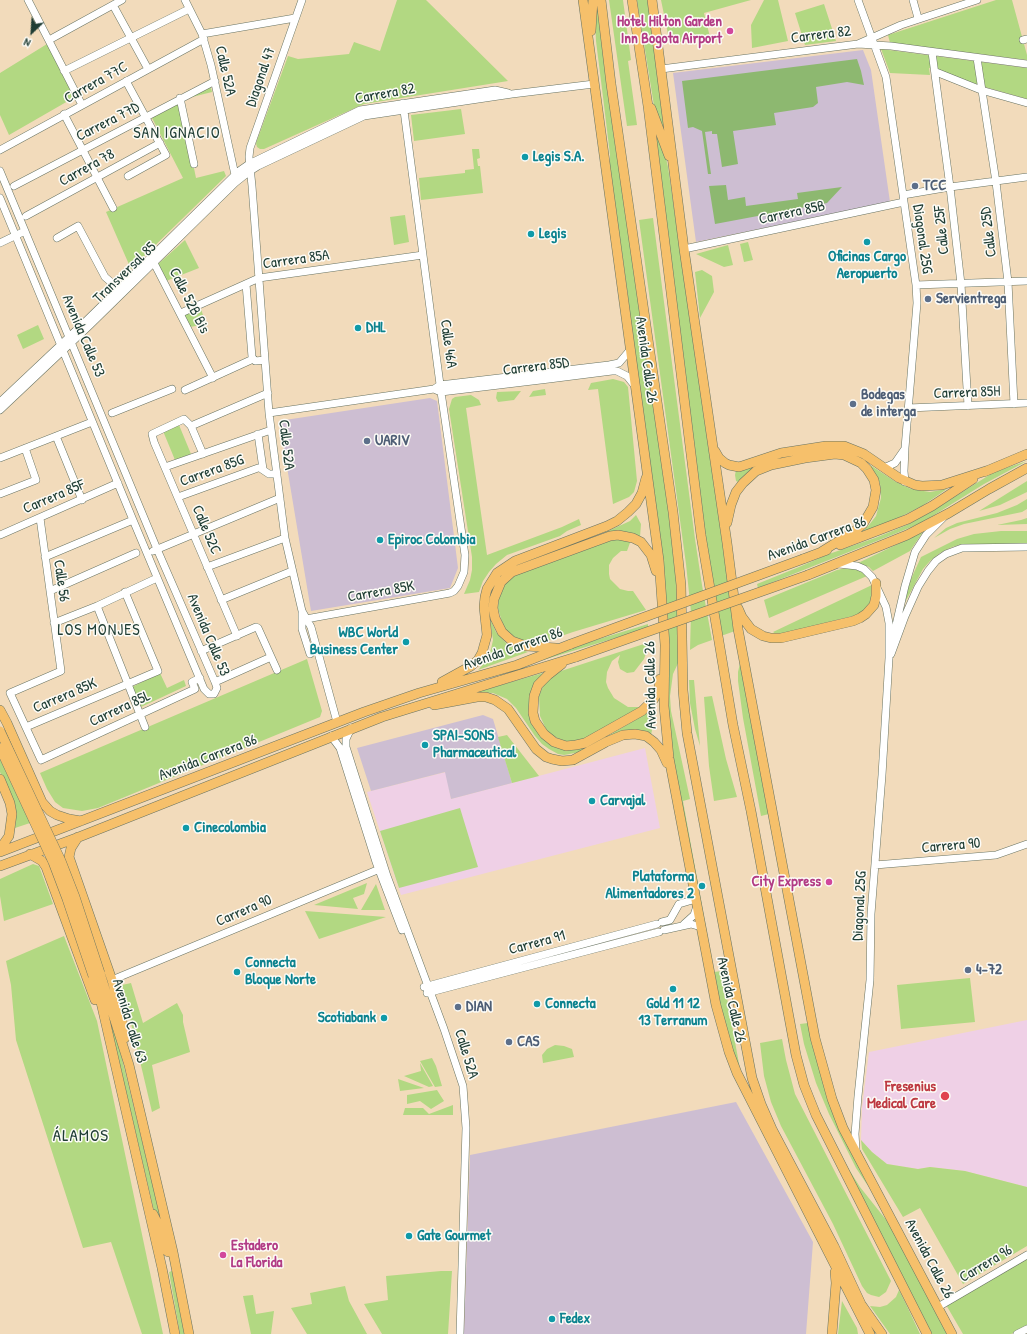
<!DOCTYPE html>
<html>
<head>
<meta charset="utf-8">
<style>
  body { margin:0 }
  #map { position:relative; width:1027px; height:1334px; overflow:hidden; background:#f2dbbb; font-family:"Patrick Hand",sans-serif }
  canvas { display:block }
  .north { position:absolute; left:12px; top:12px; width:40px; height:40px; -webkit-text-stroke:3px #fdfcf7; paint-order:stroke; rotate:205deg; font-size:11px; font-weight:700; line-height:16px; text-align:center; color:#1f3d34 }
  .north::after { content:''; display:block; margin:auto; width:14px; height:18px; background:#1f3d34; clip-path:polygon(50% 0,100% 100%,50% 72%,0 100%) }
</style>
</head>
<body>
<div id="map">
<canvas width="1027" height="1334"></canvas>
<div class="north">N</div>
</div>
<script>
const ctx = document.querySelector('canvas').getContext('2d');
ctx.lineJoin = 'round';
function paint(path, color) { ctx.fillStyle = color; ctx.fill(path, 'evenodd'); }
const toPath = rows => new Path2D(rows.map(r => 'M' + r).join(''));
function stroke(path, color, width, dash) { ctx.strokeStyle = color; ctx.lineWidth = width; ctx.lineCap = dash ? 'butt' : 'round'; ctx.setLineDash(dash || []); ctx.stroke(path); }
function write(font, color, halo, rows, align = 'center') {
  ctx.font = font + ' "Patrick Hand",sans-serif'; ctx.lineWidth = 3; ctx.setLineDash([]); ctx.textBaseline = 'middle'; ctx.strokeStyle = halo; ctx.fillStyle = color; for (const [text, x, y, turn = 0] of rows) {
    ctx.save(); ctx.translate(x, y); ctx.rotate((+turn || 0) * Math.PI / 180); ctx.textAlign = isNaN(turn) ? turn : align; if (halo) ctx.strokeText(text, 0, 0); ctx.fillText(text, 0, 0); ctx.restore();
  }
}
paint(toPath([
  [645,748,660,828,401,895,367,792,446,772,451,799],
  [1027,1020,1027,1187,965,1171,930,1167,918,1169,887,1164,872,1152,861,1140,862,1108,869,1052]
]), '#efd0e6');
paint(toPath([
  [863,50,871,70,890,202,696,242,673,73],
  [430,398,437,401,458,568,450,588,311,611,280,425,285,420],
  [483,715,493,719,512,783,451,799,445,772,371,791,357,748],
  [736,1102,813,1242,806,1334,464,1334,470,1155]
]), '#cdbed2');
paint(toPath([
  [397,0,426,0,508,81,364,104,264,149,260,149,257,147,256,143,288,56,298,59,349,54,354,42,380,51],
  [609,0,623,0,631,60,628,61,637,125,627,126],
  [637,0,649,0,667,141,655,112],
  [661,0,751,0,704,13,710,37,670,44],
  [764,0,778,0,788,41,752,48,751,25],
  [996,0,1012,0,1027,55,1027,60,890,43,888,35],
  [597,1,656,410,676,567,680,659,673,674,670,696,671,711,690,799,683,801,714,972,722,971,742,1080,721,1015,672,757,667,709,668,641,627,289,610,169,610,155,603,97,596,41,595,21],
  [824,4,836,41,805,45,795,13],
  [47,44,75,97,9,135,0,115,0,73],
  [881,49,1027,68,1027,99,985,87,929,68,930,75,890,73],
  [210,84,212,92,180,100,196,178,224,171,226,176,131,269,106,212,183,178,151,116,180,99],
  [461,109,465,134,414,141,411,115],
  [652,120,664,149,668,167,728,579,735,631,721,636,711,582],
  [472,149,479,149,480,158,477,159,478,166,480,166,483,193,421,200,419,178,465,173,465,170,474,169],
  [405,215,409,242,394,245,390,217],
  [653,218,695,539,702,585,712,640,698,645,690,650,691,612,686,564,639,220],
  [185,240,199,268,166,281,157,265],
  [748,242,753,260,744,262,740,244],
  [728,245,733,265,724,267,696,254],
  [702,270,712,276,714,292,700,318,695,272],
  [199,303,206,324,190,327,181,311],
  [38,325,44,339,23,349,17,335],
  [613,379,624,382,628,387,637,481,634,492,629,497,613,504,598,389,588,390,591,383],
  [545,389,546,395,529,397,533,391],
  [521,391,514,400,498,402,496,398,497,392],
  [471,395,479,400,481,405,466,408,487,555,562,527,579,519,581,525,567,531,560,536,507,555,496,564,489,572,483,581,479,592,464,594,470,580,472,570,472,557,449,409,452,399,455,397],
  [179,425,191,454,175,460,163,431],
  [1027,461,984,484,923,522,897,533,758,588,757,584,799,567,829,554,875,538,907,525,934,510,994,472],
  [870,465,896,482,911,489,930,492,947,489,922,506,886,524,860,534,869,525,876,516,881,498,880,483],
  [751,467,752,470,738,482,736,481,735,475,736,470],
  [1027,481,1027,492,1000,505,979,511],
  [1027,499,1027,509,1022,512,964,524,950,529,934,538,946,528,957,523,997,513,1017,505],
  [636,515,641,524,640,537,629,533,623,532,604,533,630,521],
  [1027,518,1027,524,997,525,1021,520],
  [1001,531,1027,531,1027,544,963,544,952,547,940,553,930,561,923,569,902,608,911,579,921,557,957,539,974,534],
  [923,532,910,551,873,571,869,567,858,563],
  [608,538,631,540,627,551,621,551,613,558,609,565,609,574,610,579,620,589,628,591,633,591,646,610,573,632,541,643,524,642,517,639,509,633,503,626,498,608,499,594,508,578],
  [846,568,857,569,867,576,769,618,764,600,837,570],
  [872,585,873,590,871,604,861,614,777,635,773,632],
  [490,619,496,632,507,644,513,647,528,652,478,670,487,660,491,649,493,640],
  [648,624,648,628,530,664,583,644],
  [650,642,644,659,634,672,627,673,620,669,618,662,620,655,612,661,607,672,606,682,608,688,614,698,628,707,640,707,579,742,564,741,551,735,546,729,540,716,539,696,544,684,558,672],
  [307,659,322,711,320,717,98,808,82,811,63,808,55,802,47,789,40,773],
  [740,663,812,1030,851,1151,868,1186,856,1168,829,1114,816,1083,804,1044,800,1024,808,1023,769,814,761,816,743,718,738,681,738,672],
  [160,673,167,688,184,680,186,686,141,707,132,687],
  [543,673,538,679,536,729,573,749,590,747,580,752,564,755,558,754,549,749,542,744,535,736,516,708,507,699,493,693,476,692],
  [689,680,694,680,700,746,695,729,690,703],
  [712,696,726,759,737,797,714,801,709,766,704,697],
  [649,712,653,725,651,735,636,730,627,730,608,736],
  [507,735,539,776,512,783,498,737],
  [0,759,30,823,15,828,16,820,13,806,0,772],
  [460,808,478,867,399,888,380,831],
  [33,864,39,866,53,904,4,921,0,896,0,879],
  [367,883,364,894,353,898,358,909,314,905],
  [376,884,385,910,361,910],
  [305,911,386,917,319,939],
  [64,936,97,1021,163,1334,142,1334,111,1242,83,1248,16,1040,11,985,6,961],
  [970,978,975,1022,901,1029,897,985],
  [131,983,143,1023,177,1003,183,1015,183,1022,190,1052,152,1065,160,1108,152,1112,122,985],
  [101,985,112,1021,124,1067,168,1248,155,1215],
  [782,1039,786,1060,795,1094,891,1281,886,1292,879,1297,871,1295,867,1293,862,1286,833,1224,781,1126,771,1102,764,1076,760,1043],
  [555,1045,564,1046,572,1049,574,1057,543,1063,542,1055,547,1049],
  [432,1058,436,1066,442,1086,435,1087,420,1061],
  [420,1063,433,1086,429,1087,404,1076,421,1071],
  [398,1079,424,1088,400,1091],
  [437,1090,444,1101,431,1109,420,1101,407,1104,407,1095],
  [453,1105,453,1115,403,1115,405,1108,423,1108,429,1114],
  [861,1140,872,1152,887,1164,918,1169,930,1167,965,1171,1027,1187,1027,1246,963,1284,920,1208,903,1217,862,1149],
  [843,1160,860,1187,891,1226,948,1334,932,1334],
  [1027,1255,1027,1327,1011,1334,963,1334,945,1303],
  [172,1271,182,1321,185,1334,180,1334,169,1272],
  [441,1271,452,1271,448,1334,382,1334,364,1304,388,1300,386,1276],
  [345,1286,349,1301,367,1334,307,1334,291,1308,312,1304,310,1293],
  [899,1290,906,1304,920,1334,890,1334,870,1306,880,1307,887,1305,896,1297],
  [253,1295,256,1314,274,1311,271,1334,251,1334,243,1296],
  [842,1301,857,1328,858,1334,838,1334]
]), '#b2d882');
paint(toPath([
  [857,59,861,71,864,85,847,82,816,87,818,103,813,107,774,113,776,125,733,131,738,164,722,167,717,134,712,134,712,131,705,132,711,174,708,174,702,131,693,127,688,128,682,81],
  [726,185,728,200,745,197,746,206,798,199,797,193,842,187,827,203,715,224,709,186]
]), '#8db870');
const minor = toPath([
  [28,0,82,105],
  [185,0,202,34,211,65,235,175],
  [302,0,250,148,249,157,252,186,269,413,285,538,302,611,311,627,337,722],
  [858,0,886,77,916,285,917,303,905,448,904,471,905,482],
  [913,0,918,18],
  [113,5,148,69],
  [202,34,295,18],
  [49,40,122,0],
  [1023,40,1027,39],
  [858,44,891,46,1027,64],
  [932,52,950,187,961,284,968,406],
  [977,58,996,182,1008,282,1014,404],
  [661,69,858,44,901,25,977,0],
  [64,71,189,9],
  [936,72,981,90,1027,103],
  [126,81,166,155,128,176],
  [180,98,194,164],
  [64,114,113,208],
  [0,150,204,39],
  [0,171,157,549,215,682,217,688,214,694,209,694,204,689,133,520,0,198],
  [14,186,215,81],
  [903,195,950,187,1027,177],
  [26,216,160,143],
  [57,238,78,226,105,277,119,289],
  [0,243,25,231],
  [684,249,904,202],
  [154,263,213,378],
  [246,284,252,357,255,361,265,360],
  [916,285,1027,281],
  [181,313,259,278,423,255],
  [185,390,253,359],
  [436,390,441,392,549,379,612,371,617,371,627,376,635,386],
  [0,402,87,320,239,171,249,164,360,110,495,90,508,93],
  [908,408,1027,403],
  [0,410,90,325,235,183,250,171,258,166,364,116,512,94,594,84],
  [112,413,172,389],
  [269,413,434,389,440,385,609,365,619,363,630,350],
  [191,426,268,393],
  [258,434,263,469],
  [56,436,82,500],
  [203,454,191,426,184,419,152,434,154,442,237,636],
  [0,458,92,422],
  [165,467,271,430],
  [884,468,895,463,904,450],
  [0,494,36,480,25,448],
  [178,497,258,468,260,468,269,474,277,474],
  [40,518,61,671,10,693,41,760,195,689,192,682,200,678],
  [0,535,118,483],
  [153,551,280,498],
  [45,557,133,520],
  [839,564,857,566,864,569,872,577,886,607,889,623,889,658,882,775,871,914,870,980,858,1096,855,1134,856,1150],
  [207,567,285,538],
  [50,591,136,553],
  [221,600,292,571],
  [97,606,145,727],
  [302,613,302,629,310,654],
  [306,619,450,593,454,591,458,586,464,572,465,555,441,392,403,103],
  [54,623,97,606,157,578],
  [893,638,905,586,915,552,926,535,943,518],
  [201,651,256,627,258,628,277,670],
  [891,654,905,616,918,587,928,571,936,561,946,554,962,548,1027,547],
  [215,682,271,657],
  [26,727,158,671,125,592],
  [351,728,346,739,346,747,387,876,444,1029,463,1086,466,1128,460,1334],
  [331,736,340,748,376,862,402,930],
  [875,865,996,855,1027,844],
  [662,922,670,920,679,904,696,899],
  [684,924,694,915,697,906],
  [664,930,691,924,701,927],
  [112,980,382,868],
  [424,987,657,924],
  [427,993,659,932],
  [938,1307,1027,1255],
  [1017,1334,1027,1329]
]);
const major = toPath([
  [583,0,659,560,665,645,664,706,669,758,716,1005,729,1052,737,1073,870,1334],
  [601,0,611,84,673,512,681,585,683,690,687,733,752,1078,761,1104,772,1129,834,1246,861,1304,882,1334],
  [632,0,648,106,701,535,733,725,751,811,796,1055,804,1085,816,1115,927,1334],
  [652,0,684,249,727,543,738,629,815,1038,832,1099,843,1128,952,1334],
  [591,31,593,0],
  [651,108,669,156],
  [715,451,719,458,725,463,729,465,739,467,781,453,826,446,844,446,864,454,899,478,915,485,922,486,942,485,989,470],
  [984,472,1027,454],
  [727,523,731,505,736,492,743,483,756,471,771,465,805,458,835,454,844,455,861,463,867,469,874,480,876,490,873,507,863,524,855,531,821,552],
  [840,545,908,519,932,506,973,479],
  [803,559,827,550],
  [808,575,907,535,949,513,989,489,1027,468],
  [738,608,742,617,751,629,763,636,771,638,781,638,853,621,860,618,866,614,874,605,876,596,876,583],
  [556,648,526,646,512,641,502,632,495,618,493,608,494,599,501,582,512,572,610,536,618,535,633,538,641,542,651,555,656,571],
  [562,664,548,675,538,685,534,696,533,713,535,721,544,734,554,742,566,746,576,745,585,743,642,711,654,699,659,688,660,679],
  [442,682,471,666,478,660,482,653,487,635,484,607,485,597,487,589,497,573,515,561,607,526,617,521,628,512,636,504,642,493,646,478],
  [434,705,477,697,486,697,495,700,508,709,536,749,546,757,552,759,562,761,573,760,606,742,623,735,635,734,646,736,654,742,661,750,667,763],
  [0,710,7,723,42,802,50,811,57,815,69,819,81,821],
  [0,779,10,803,12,814,9,836,0,849],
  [78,837,71,848,69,857,112,980,120,1009,125,1038],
  [0,852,364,712,419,693,517,665,571,644],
  [30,854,42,861,46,867,95,1000],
  [0,866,79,837,382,717,576,657],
  [100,973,129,1065,173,1252,189,1334],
  [93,976,100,998,162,1268,175,1334],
  [153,1214,159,1226,165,1249,168,1252,173,1252],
  [832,1334,836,1283,835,1272]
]);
stroke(minor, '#697463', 8);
stroke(major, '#697463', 10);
stroke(minor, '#fff', 7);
stroke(major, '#f6c06b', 9);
const majorBridge = toPath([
  [571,644,803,559],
  [576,657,808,575],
  [0,731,61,861,75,897,100,973],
  [0,748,53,862,67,899,93,976]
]);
stroke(majorBridge, '#697463', 10, []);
stroke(majorBridge, '#f6c06b', 9);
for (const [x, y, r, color] of [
  [730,31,4,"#d1479c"],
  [525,157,4,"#0f9aa8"],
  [915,186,4,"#5c6f8a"],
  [531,234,4,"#0f9aa8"],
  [867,242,4,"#0f9aa8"],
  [928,299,4,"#5c6f8a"],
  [358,328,4,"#0f9aa8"],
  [853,404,4,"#5c6f8a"],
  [367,441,4,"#5c6f8a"],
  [380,540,4,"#0f9aa8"],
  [406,642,4,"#0f9aa8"],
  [425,745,4,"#0f9aa8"],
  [592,801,4,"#0f9aa8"],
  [186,828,4,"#0f9aa8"],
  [829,882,4,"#d1479c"],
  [702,886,4,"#0f9aa8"],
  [968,970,4,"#5c6f8a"],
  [237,972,4,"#0f9aa8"],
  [673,989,4,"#0f9aa8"],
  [537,1004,4,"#0f9aa8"],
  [458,1007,4,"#5c6f8a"],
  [384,1018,4,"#0f9aa8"],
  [509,1042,4,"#5c6f8a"],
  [945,1096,5,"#e0444e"],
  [409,1236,4,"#0f9aa8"],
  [223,1255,4,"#d1479c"],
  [552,1319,4,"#0f9aa8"]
]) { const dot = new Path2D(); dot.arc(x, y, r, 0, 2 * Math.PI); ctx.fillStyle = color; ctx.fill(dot); stroke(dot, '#fdfcf7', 1.5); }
write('bold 15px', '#b23c85', '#fdfcf7', [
  ["Hotel Hilton Garden",722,22],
  ["Inn Bogota Airport",722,39],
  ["City Express",821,882],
  ["Estadero",231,1246,"left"],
  ["La Florida",231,1263,"left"]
], 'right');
write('15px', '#1f3d34', '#fdfcf7', [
  ["Carrera 82",821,35,-7],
  ["Calle 52A",225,71,77],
  ["Diagonal 47",261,77,-71],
  ["Carrera 77C",96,83,-29],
  ["Carrera 82",385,94,-10],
  ["Carrera 77D",108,122,-27],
  ["Carrera 78",87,168,-29],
  ["Carrera 85B",792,213,-12],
  ["Calle 25F",942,230,-96],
  ["Calle 25D",989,232,-97],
  ["Diagonal 25G",922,239,82],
  ["Carrera 85A",296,260,-8],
  ["Transversal 85",125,273,-44],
  ["Calle 52B Bis",189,301,63],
  ["Avenida Calle 53",83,336,67],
  ["Calle 46A",448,344,82],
  ["Avenida Calle 26",646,360,82],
  ["Carrera 85D",536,367,-7],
  ["Carrera 85H",967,393,-2],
  ["Calle 52A",286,445,83],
  ["Carrera 85G",212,471,-20],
  ["Carrera 85F",54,497,-23],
  ["Calle 52C",206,530,67],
  ["Avenida Carrera 86",817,539,-20],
  ["Calle 56",61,581,82],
  ["Carrera 85K",381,592,-10],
  ["Avenida Calle 53",208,635,67],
  ["Avenida Carrera 86",513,649,-19],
  ["Avenida Calle 26",651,685,-91],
  ["Carrera 85K",65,696,-23],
  ["Carrera 85L",120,709,-25],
  ["Avenida Carrera 86",208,758,-21],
  ["Carrera 90",951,846,-5],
  ["Diagonal 25G",860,906,-87],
  ["Carrera 90",244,911,-23],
  ["Carrera 91",537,943,-15],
  ["Avenida Calle 26",731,1000,77],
  ["Avenida Calle 63",129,1021,73],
  ["Calle 52A",466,1054,73],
  ["Avenida Calle 26",929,1259,62],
  ["Carrera 96",986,1264,-31]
]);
write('bold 15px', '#0d838f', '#fdfcf7', [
  ["Legis S.A.",533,157],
  ["Legis",539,234],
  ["Oficinas Cargo",867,257,"center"],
  ["Aeropuerto",867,274,"center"],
  ["DHL",366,328],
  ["Epiroc Colombia",388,540],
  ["WBC World",398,633,"right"],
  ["Business Center",398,650,"right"],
  ["SPAI-SONS",433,736],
  ["Pharmaceutical",433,753],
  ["Carvajal",600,801],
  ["Cinecolombia",194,828],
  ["Plataforma",694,877,"right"],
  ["Alimentadores 2",694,894,"right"],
  ["Connecta",245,963],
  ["Bloque Norte",245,980],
  ["Connecta",545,1004],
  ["Gold 11 12",673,1004,"center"],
  ["13 Terranum",673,1021,"center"],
  ["Scotiabank",376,1018,"right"],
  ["Gate Gourmet",417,1236],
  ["Fedex",560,1319]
], 'left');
write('bold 15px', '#4e5e75', '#fdfcf7', [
  ["TCC",923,186],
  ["Servientrega",936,299],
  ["Bodegas",861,395],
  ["de interga",861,412],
  ["UARIV",375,441],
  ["4-72",976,970],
  ["DIAN",466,1007],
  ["CAS",517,1042]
], 'left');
write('bold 15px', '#be3a42', '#fdfcf7', [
  ["Fresenius",936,1087],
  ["Medical Care",936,1104]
], 'right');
ctx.letterSpacing = '1px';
write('16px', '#1f3d34', '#fdfcf7', [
  ["SAN IGNACIO",177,134],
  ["LOS MONJES",99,631]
]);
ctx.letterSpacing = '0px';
ctx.letterSpacing = '1px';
write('17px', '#1f3d34', '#fdfcf7', [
  ["ÁLAMOS",81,1136]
]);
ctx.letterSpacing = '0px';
</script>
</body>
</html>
